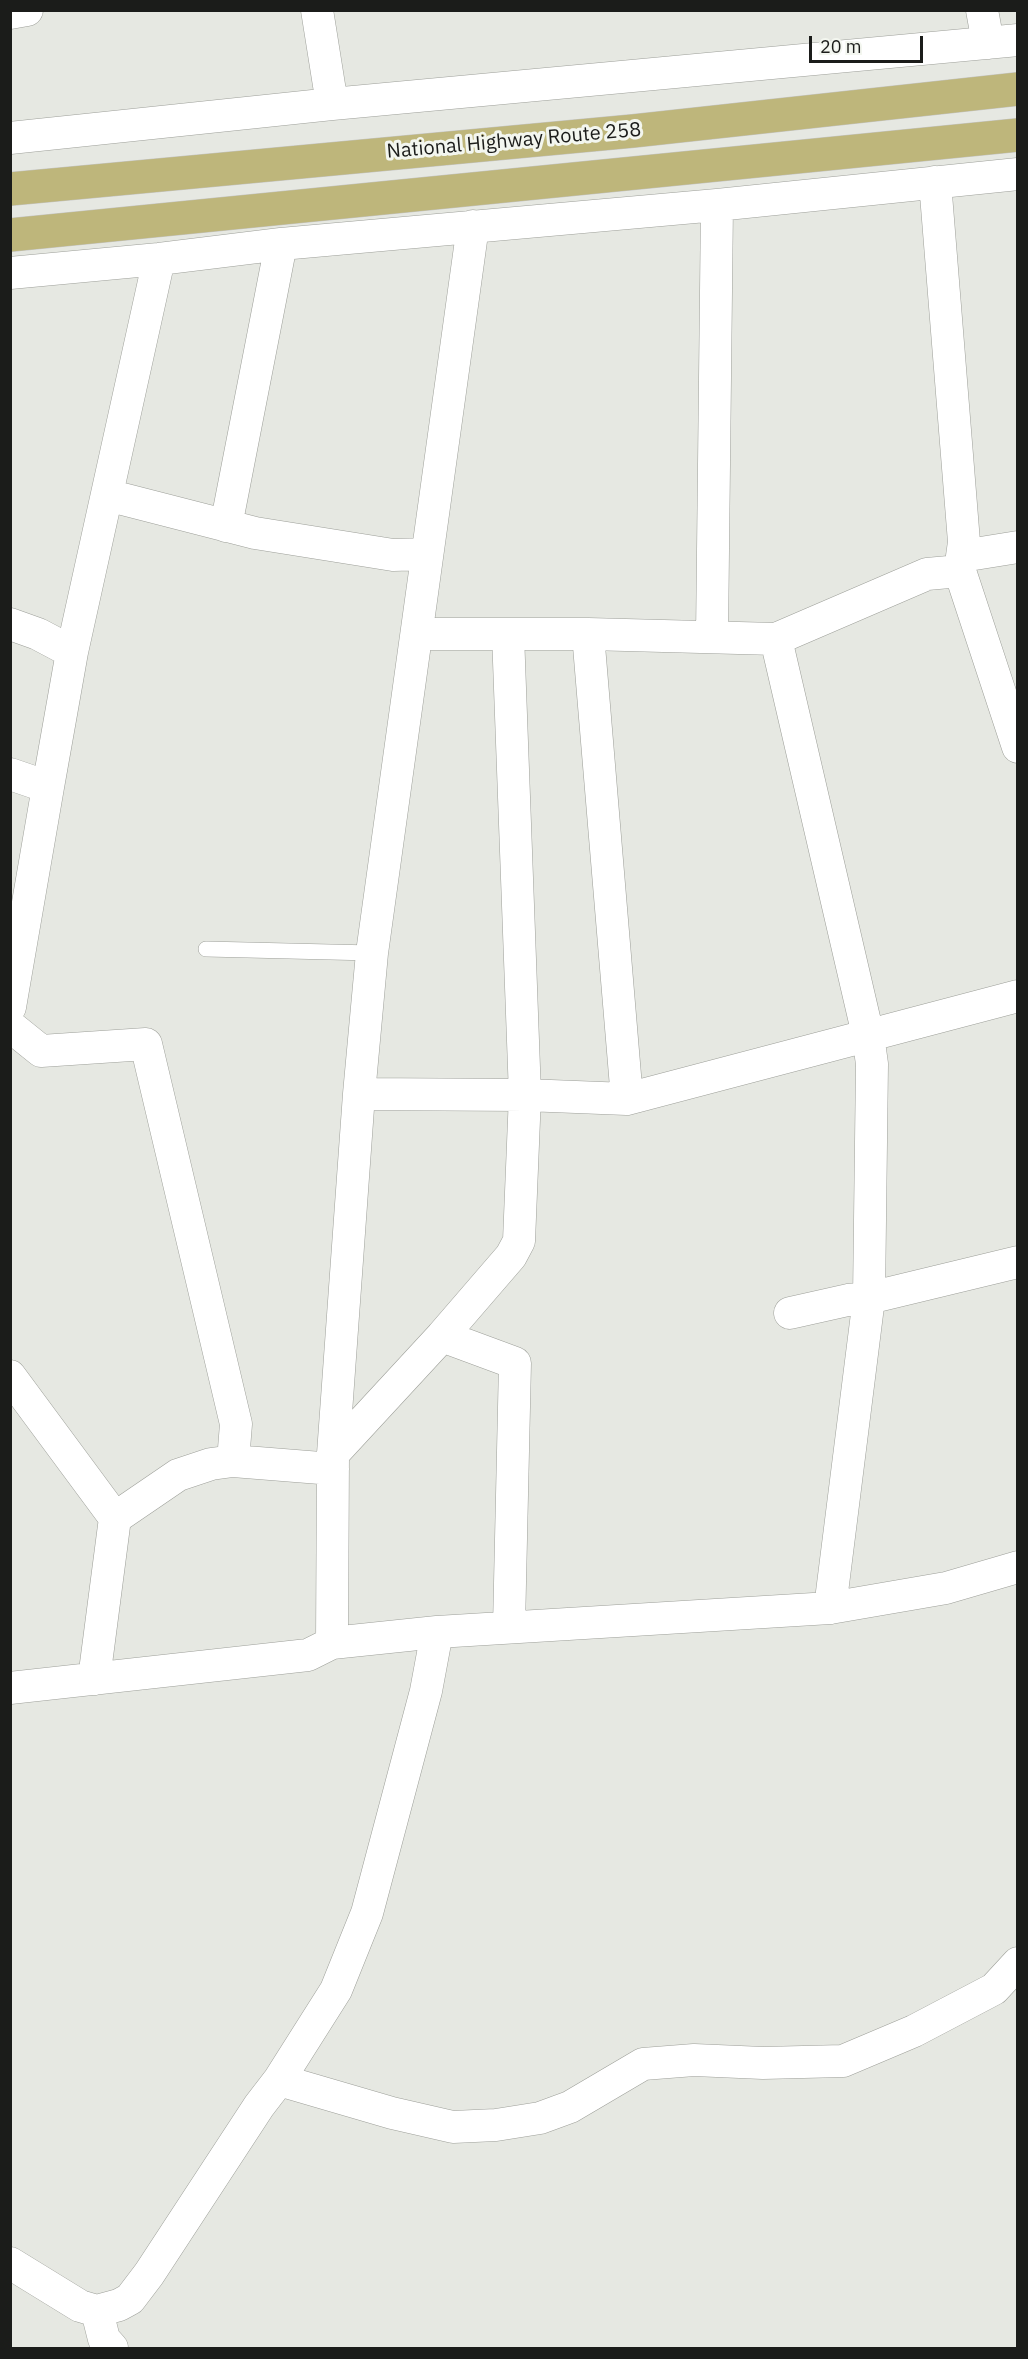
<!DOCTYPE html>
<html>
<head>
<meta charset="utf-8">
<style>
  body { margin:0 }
  #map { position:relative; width:1028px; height:2359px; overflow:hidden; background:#e6e8e2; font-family:"IBM Plex Sans",sans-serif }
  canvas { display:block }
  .frame { position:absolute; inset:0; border:12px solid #1b1c1a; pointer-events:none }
  .scale { position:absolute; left:809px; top:36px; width:114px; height:27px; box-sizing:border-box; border:3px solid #1b1c1a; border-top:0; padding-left:8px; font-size:18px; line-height:21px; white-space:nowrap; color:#1b1c1a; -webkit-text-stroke:4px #f3f6ef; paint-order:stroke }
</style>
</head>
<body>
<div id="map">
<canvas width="1028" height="2359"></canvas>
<div class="frame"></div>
<div class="scale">20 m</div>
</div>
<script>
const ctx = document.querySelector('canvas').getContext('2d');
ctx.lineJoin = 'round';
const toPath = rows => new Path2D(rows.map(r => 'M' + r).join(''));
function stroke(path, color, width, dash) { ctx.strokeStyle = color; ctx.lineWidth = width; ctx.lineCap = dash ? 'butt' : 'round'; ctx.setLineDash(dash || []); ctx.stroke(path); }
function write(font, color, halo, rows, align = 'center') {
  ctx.font = font + ' "IBM Plex Sans",sans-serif'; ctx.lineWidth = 6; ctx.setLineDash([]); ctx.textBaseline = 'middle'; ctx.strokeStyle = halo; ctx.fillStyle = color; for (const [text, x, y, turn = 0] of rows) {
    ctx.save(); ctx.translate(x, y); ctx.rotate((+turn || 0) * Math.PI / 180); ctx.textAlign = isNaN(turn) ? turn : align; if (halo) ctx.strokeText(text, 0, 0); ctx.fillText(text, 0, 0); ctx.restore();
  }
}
const service = toPath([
  [206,949,372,953]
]);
const minor = toPath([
  [317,10,332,104],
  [982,10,988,43],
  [10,13,27,10],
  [10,138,332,104,1018,40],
  [935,182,964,542,960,571],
  [10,273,159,259,281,244,717,205,1018,174],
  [107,495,255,533,393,555,427,554],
  [226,526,281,244],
  [962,556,1018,547],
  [10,624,38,634,72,652],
  [417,634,588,634,776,639],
  [588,634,627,1099],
  [712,637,717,205],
  [10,774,48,787,72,652,159,259],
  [10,1007,48,787],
  [10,1026,41,1051,146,1044,236,1424,233,1461],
  [359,1094,525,1095,627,1099,1018,996],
  [790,1313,848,1300,869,1298,1018,1262],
  [442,1336,515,1363,509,1627],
  [10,1376,115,1518,94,1679],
  [333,1454,442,1336,511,1256,519,1241,525,1095,508,634],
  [115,1518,178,1475,211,1464,233,1461,333,1469],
  [830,1608,869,1298,872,1064,868,1035,776,639,927,574,960,571,1018,747],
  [332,1643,333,1454,359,1094,372,953,473,226],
  [10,1688,308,1655,332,1643,437,1632,830,1608,946,1588,1018,1567],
  [279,2080,392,2113,453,2127,496,2125,540,2118,570,2107,643,2064,694,2060,763,2063,843,2061,914,2031,994,1989,1018,1963],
  [10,2263,80,2306,97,2311,119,2305,130,2299,149,2274,259,2106,279,2080,336,1990,367,1913,426,1691,437,1632],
  [97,2311,104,2339,112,2348]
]);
const trunk = toPath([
  [10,189,633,131,1018,89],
  [10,235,1018,135]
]);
stroke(service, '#9d9f99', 16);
stroke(minor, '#9d9f99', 33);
stroke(trunk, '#c4c4c3', 34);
stroke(service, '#fff', 15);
stroke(minor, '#fff', 32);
stroke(trunk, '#beb67b', 33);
write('20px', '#1b1c1a', '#f3f6ef', [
  ["National Highway Route 258",514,141,-5]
]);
</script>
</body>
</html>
